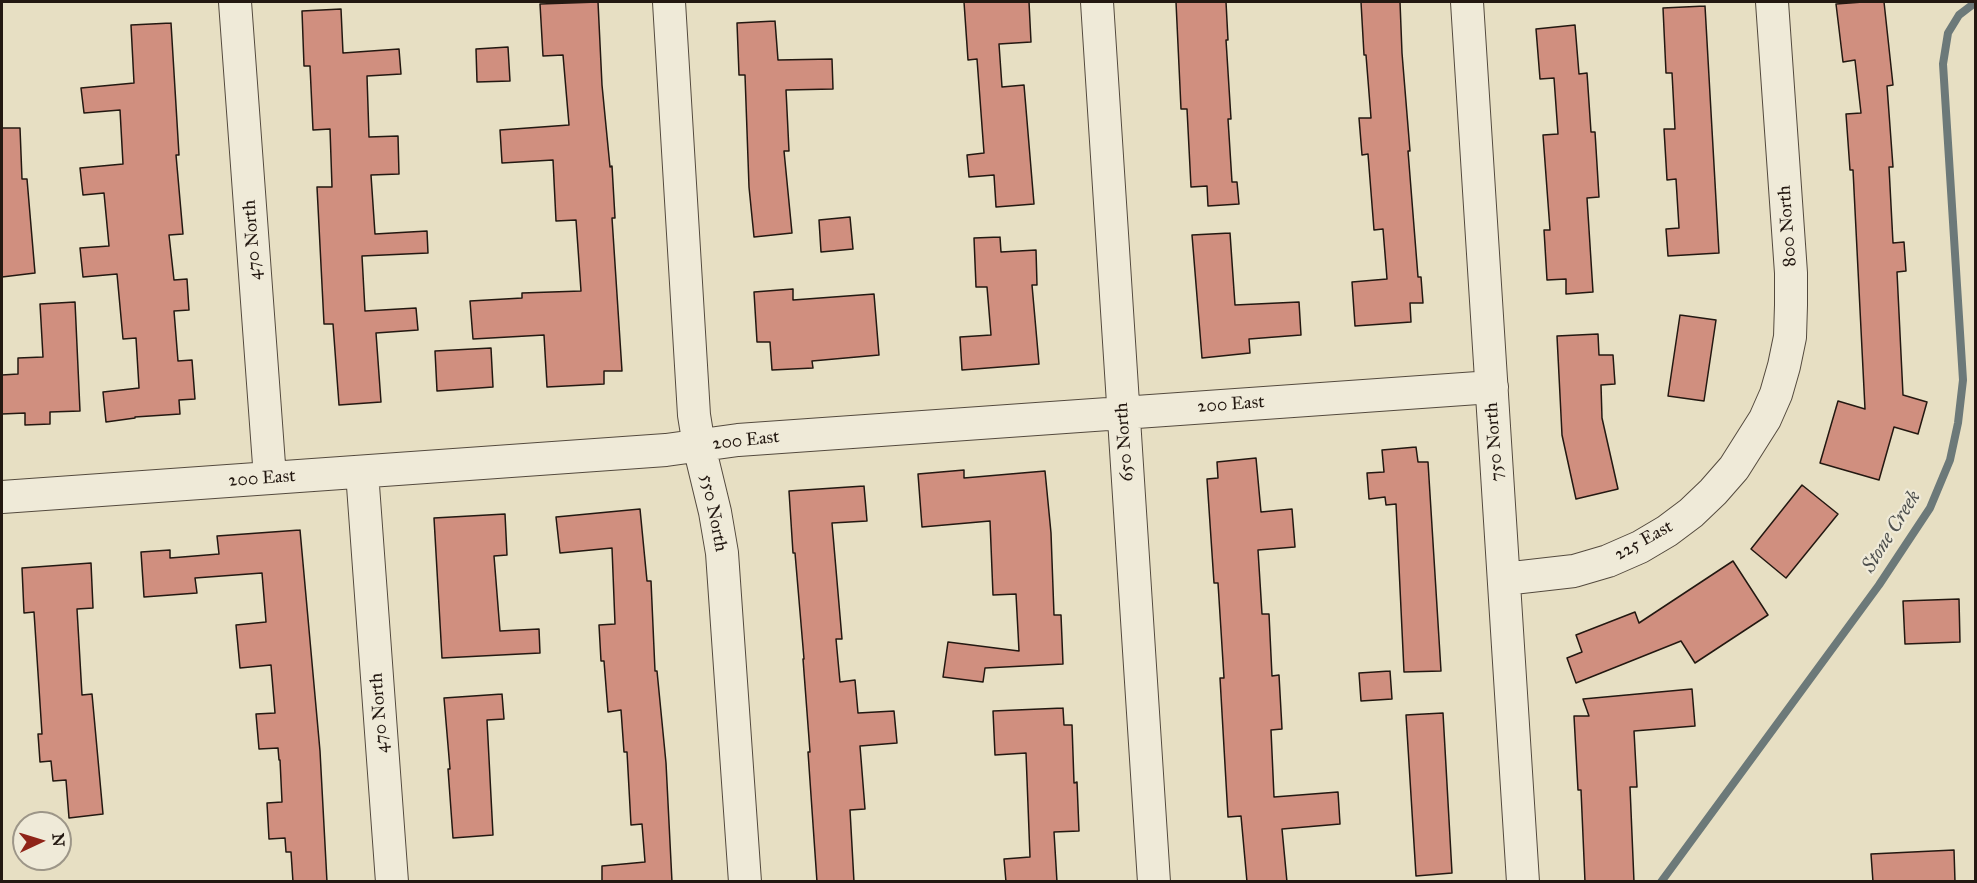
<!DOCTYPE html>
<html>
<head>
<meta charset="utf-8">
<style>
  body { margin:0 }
  #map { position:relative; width:1977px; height:883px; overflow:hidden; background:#e7dfc3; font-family:"IM FELL Great Primer",serif }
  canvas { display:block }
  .frame { position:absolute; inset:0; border:3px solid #231811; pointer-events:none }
  .north { position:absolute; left:12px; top:811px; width:60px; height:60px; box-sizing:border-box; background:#efead8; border:2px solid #9d9688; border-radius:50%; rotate:86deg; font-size:16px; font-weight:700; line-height:24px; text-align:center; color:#231811 }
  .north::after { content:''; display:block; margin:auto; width:21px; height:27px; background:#8f2418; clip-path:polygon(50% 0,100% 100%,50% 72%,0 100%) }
</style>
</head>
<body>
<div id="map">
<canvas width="1977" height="883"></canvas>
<div class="frame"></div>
<div class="north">N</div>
</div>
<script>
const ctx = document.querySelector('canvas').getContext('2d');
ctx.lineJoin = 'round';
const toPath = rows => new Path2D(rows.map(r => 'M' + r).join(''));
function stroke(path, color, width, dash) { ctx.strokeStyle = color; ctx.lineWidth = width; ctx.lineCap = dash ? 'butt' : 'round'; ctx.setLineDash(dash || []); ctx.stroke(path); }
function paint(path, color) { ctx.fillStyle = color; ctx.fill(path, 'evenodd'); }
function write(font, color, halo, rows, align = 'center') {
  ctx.font = font + ' "IM FELL Great Primer",serif'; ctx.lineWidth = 4.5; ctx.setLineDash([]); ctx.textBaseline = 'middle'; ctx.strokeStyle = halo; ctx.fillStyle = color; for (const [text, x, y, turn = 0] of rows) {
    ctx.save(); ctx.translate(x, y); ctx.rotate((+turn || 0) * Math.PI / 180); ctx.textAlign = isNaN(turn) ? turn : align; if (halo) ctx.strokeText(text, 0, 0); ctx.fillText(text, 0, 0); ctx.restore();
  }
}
stroke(toPath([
  [1661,882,1879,585,1930,508,1950,460,1958,423,1963,380,1943,64,1948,33,1959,15,1976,2]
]), '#6c7979', 8);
const building = toPath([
  [598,2,602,85,610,167,612,166,615,218,612,218,622,371,604,371,604,384,547,387,544,335,473,339,470,301,522,298,522,293,581,291,576,220,556,221,553,160,502,163,500,130,569,125,563,55,543,56,540,4,598,2],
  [964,2,1029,2,1031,42,999,44,1002,87,1024,85,1034,204,996,207,994,175,969,177,967,155,984,153,977,59,968,60,964,2],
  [1176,2,1226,2,1228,40,1226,40,1231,119,1228,119,1232,182,1237,182,1239,204,1208,206,1207,186,1191,187,1187,109,1181,109,1176,2],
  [1361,2,1400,2,1402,53,1410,151,1408,151,1418,277,1421,277,1423,303,1410,303,1411,322,1355,326,1352,282,1387,279,1383,229,1374,230,1368,154,1362,155,1359,118,1371,118,1366,55,1364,55,1361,2],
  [1863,2,1884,2,1893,85,1887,86,1893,167,1889,167,1893,243,1904,242,1906,271,1897,272,1903,395,1927,402,1918,434,1894,427,1879,480,1820,463,1838,401,1865,409,1853,170,1850,170,1846,114,1861,113,1855,60,1843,62,1836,4,1863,2],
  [1705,6,1719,253,1668,256,1666,229,1679,228,1676,179,1667,180,1664,129,1675,129,1672,73,1666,73,1663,8,1705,6],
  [341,9,343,53,399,49,401,74,367,76,369,137,398,136,399,174,371,175,375,234,427,231,428,253,362,256,365,311,416,308,418,330,376,333,381,402,339,405,333,324,324,324,317,187,332,187,330,129,313,130,310,66,304,66,302,11,341,9],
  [775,21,778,60,832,59,833,89,786,90,789,151,784,151,792,233,754,237,749,187,745,75,739,75,737,23,775,21],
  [171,23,179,155,176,155,183,234,169,235,174,280,187,279,189,310,174,311,178,361,192,360,195,399,179,400,180,414,135,417,135,418,106,422,103,392,139,388,136,338,123,339,117,274,83,277,80,248,109,246,104,193,83,195,80,168,123,164,120,110,84,113,81,88,134,83,131,25,171,23],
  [1575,25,1579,74,1587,73,1591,132,1595,132,1599,197,1587,198,1593,292,1566,294,1566,279,1547,280,1544,230,1550,230,1543,135,1558,134,1554,78,1540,79,1536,29,1575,25],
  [508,47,510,81,477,82,476,49,508,47],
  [2,128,20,128,22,179,27,179,35,273,2,277,2,128],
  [850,217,853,249,821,252,819,220,850,217],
  [1230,233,1235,305,1299,302,1301,335,1249,339,1250,353,1202,358,1192,235,1230,233],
  [1000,237,1001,252,1036,250,1037,285,1032,285,1039,364,962,370,960,337,991,335,987,287,976,287,974,238,1000,237],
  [793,289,793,300,874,294,879,355,812,361,813,368,772,370,770,342,757,342,754,292,793,289],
  [75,302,80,411,50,412,50,424,25,425,25,413,2,414,2,375,18,374,18,358,43,357,40,304,75,302],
  [1680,315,1716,320,1704,401,1668,396,1680,315],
  [1598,334,1599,355,1613,355,1615,384,1601,385,1602,418,1618,489,1576,499,1562,435,1557,336,1598,334],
  [491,348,493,387,437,391,435,351,491,348],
  [1416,447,1418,462,1428,462,1441,671,1404,672,1396,504,1386,505,1385,497,1369,499,1367,473,1384,472,1382,450,1416,447],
  [1256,458,1261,512,1292,509,1295,547,1258,550,1262,614,1269,614,1272,676,1279,675,1282,729,1271,730,1274,797,1338,792,1340,824,1282,829,1287,882,1247,882,1241,816,1228,817,1220,678,1224,678,1218,583,1214,583,1207,479,1218,478,1217,462,1256,458],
  [964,470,964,478,1045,471,1051,533,1054,615,1061,615,1063,664,985,668,983,682,943,677,948,642,1019,651,1016,594,993,595,990,521,922,527,918,474,964,470],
  [1802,485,1838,514,1786,578,1751,549,1802,485],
  [864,486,867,521,832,523,842,639,836,639,840,682,855,680,858,713,894,711,897,743,860,746,865,809,850,810,854,882,817,882,808,752,810,752,803,659,804,659,795,553,793,553,789,491,864,486],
  [640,509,647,581,651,581,655,671,657,671,666,763,672,882,602,882,602,866,645,862,642,824,631,825,627,752,624,752,621,710,608,712,604,661,601,661,599,625,615,624,612,548,560,553,556,517,640,509],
  [505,514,507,555,494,556,500,631,539,629,540,653,442,658,434,518,505,514],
  [300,530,320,751,327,882,293,882,291,852,286,852,285,838,269,839,267,803,282,802,280,760,279,760,278,748,259,749,256,714,275,713,271,665,240,668,236,625,266,622,262,573,195,578,197,593,144,597,141,552,170,550,170,558,219,554,217,536,300,530],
  [1733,561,1768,615,1695,663,1681,641,1576,683,1567,658,1582,652,1576,635,1635,612,1639,623,1733,561],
  [91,563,93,608,77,609,82,695,92,694,103,814,69,818,66,780,53,781,51,761,40,762,38,734,42,734,34,612,24,613,22,568,91,563],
  [1959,599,1960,642,1905,644,1903,601,1959,599],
  [1390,671,1392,699,1361,701,1359,673,1390,671],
  [1692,689,1695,726,1634,731,1637,787,1630,787,1634,882,1585,882,1581,790,1578,790,1574,716,1589,716,1583,699,1692,689],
  [502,694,504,719,487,720,493,835,453,838,448,769,450,769,444,698,502,694],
  [1063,708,1064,725,1072,725,1074,783,1077,782,1079,831,1054,832,1057,882,1006,882,1004,859,1030,857,1026,753,995,755,993,711,1063,708],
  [1443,713,1452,873,1416,876,1406,715,1443,713],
  [1954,850,1955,882,1873,882,1871,854,1954,850]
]);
paint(building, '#d08f7f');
stroke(building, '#231811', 1.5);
const minor = toPath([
  [235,2,270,478],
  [669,2,694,415,699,446,715,512,722,553,745,882],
  [1097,2,1154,882],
  [1467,2,1523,882],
  [362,472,392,882],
  [2,497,666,450,738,440,1492,387],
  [1504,579,1574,571,1608,561,1640,547,1667,531,1691,513,1713,492,1734,468,1765,419,1776,394,1784,366,1790,337,1791,305,1791,273,1772,2]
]);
stroke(minor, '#544a3e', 34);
stroke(minor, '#efead8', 32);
write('18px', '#231811', '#efead8', [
  ["800 North",1788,226,-94],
  ["470 North",253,240,-94],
  ["200 East",1231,405,-4],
  ["200 East",746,441,-6],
  ["650 North",1125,442,-94],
  ["750 North",1495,442,-94],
  ["200 East",262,479,-4],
  ["550 North",713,513,79],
  ["225 East",1644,541,-29],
  ["470 North",380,713,-94]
]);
write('italic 20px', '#4e504e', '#efead8', [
  ["Stone Creek",1892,532,-58]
]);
</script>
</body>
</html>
